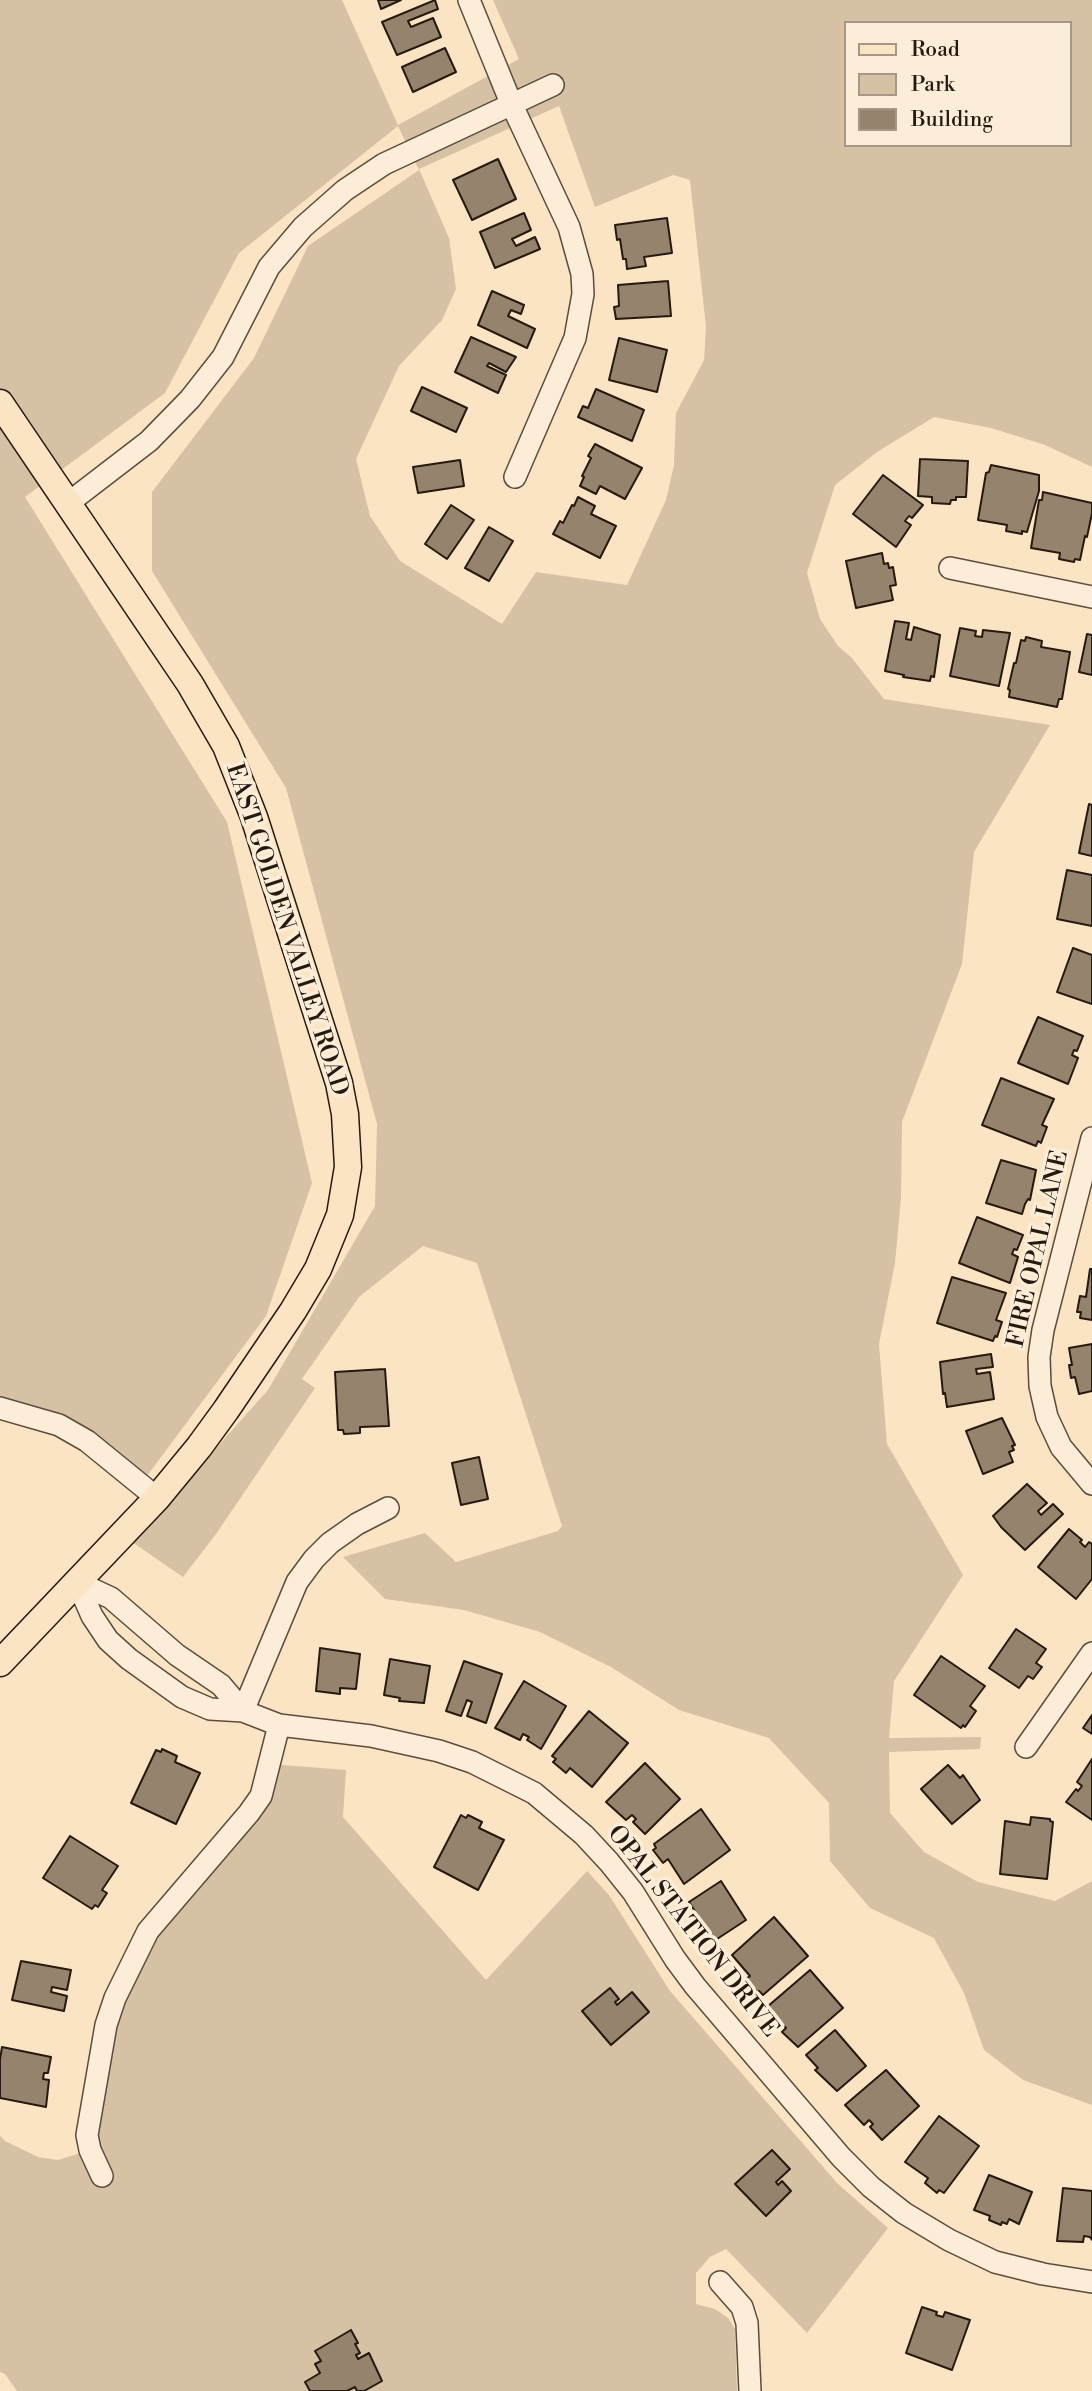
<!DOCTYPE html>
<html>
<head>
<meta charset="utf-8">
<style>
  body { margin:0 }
  #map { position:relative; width:1092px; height:2391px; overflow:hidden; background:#fbe4c3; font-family:"Libre Bodoni",serif }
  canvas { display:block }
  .legend { position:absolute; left:844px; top:21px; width:228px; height:126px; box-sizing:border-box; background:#fcedd8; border:2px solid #a69888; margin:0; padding:9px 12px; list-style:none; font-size:21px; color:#261910 }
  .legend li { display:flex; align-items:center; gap:14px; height:35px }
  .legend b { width:35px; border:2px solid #a69888 }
</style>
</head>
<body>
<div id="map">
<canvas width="1092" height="2391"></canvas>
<ul class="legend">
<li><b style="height:9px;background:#fbe4c3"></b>Road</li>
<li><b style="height:19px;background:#d7c1a5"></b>Park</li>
<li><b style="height:19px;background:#95836d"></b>Building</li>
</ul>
</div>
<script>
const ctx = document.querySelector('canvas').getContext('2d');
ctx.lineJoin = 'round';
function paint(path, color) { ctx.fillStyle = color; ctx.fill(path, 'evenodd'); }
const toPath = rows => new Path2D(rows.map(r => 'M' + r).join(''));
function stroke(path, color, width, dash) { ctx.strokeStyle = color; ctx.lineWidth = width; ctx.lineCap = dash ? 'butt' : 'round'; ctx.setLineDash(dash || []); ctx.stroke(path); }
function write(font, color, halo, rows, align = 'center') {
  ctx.font = font + ' "Libre Bodoni",serif'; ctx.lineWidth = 7; ctx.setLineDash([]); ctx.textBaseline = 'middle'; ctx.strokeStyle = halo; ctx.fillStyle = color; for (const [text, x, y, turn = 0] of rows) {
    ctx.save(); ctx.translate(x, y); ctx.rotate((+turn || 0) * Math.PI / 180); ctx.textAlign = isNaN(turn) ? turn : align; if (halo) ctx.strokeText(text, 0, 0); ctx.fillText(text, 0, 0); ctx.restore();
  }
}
paint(toPath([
  [0,0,342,0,398,125,519,59,493,0,1092,0,1092,467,1045,445,991,428,934,417,877,452,835,485,807,573,820,619,838,646,851,657,884,699,1050,725,974,852,962,964,902,1122,901,1198,895,1263,879,1344,887,1444,963,1575,894,1681,889,1738,981,1737,980,1749,889,1752,890,1813,924,1852,978,1882,1055,1901,1092,1881,1092,2105,1023,2080,984,2050,964,1993,934,1938,870,1908,830,1861,829,1803,769,1738,679,1710,611,1667,540,1632,464,1610,385,1599,343,1557,425,1533,456,1562,558,1531,562,1526,477,1263,423,1246,359,1297,302,1379,315,1388,216,1534,183,1577,132,1542,268,1390,375,1206,377,1124,286,788,152,571,152,492,254,358,308,246,419,170,398,126,239,253,165,393,25,497,227,822,312,1183,266,1316,141,1484,112,1460,0,1408],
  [845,23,1069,23,1069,145,845,145],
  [559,106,595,207,673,175,690,180,706,327,704,360,676,413,674,465,666,500,627,585,536,572,502,624,400,561,370,516,356,459,399,366,442,320,456,289,449,238,419,169],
  [270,1764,346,1770,343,1817,486,1980,587,1871,609,1895,670,1991,838,2184,888,2228,807,2333,726,2249,710,2257,696,2273,696,2304,715,2309,728,2318,735,2329,737,2391,17,2391,5,2374,0,2372,0,2136,5,2141,38,2157,58,2160,90,2150,87,2135,133,1958,249,1813]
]), '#d7c1a5');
const building = toPath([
  [378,0,401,0,381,9,378,0],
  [435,0,438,9,408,21,411,27,433,18,441,37,397,55,382,22,435,0],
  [445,48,456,72,413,92,402,67,445,48],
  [498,159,516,199,472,220,453,180,498,159],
  [524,213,531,230,512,239,516,246,535,237,540,249,495,268,480,232,524,213],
  [667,218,672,253,644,257,646,266,627,269,626,259,623,259,620,239,617,240,615,225,667,218],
  [668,281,671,316,616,319,614,307,619,306,618,285,668,281],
  [492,291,524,305,521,314,511,310,508,316,535,329,527,348,478,325,492,291],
  [471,337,516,357,506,372,489,363,487,366,506,375,498,393,455,372,471,337],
  [619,338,667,350,657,392,609,380,619,338],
  [422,387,467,408,456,432,411,411,422,387],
  [596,389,644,410,632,441,578,417,583,406,588,408,596,389],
  [595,444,642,468,625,499,600,486,596,494,580,486,584,477,582,476,591,458,588,456,595,444],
  [920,459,968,461,966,497,956,497,956,500,951,500,950,504,932,503,932,497,918,496,920,459],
  [460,460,464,486,418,493,413,467,460,460],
  [991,465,1039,475,1039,491,1027,532,1022,531,1022,534,1006,531,1007,525,978,520,986,473,989,472,991,465],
  [883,475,923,505,912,518,909,516,905,521,911,525,896,547,853,514,883,475],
  [1043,492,1092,503,1092,513,1087,537,1085,536,1080,560,1075,559,1074,562,1059,559,1060,553,1031,548,1039,500,1042,500,1043,492],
  [578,497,595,506,591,514,616,526,600,558,553,534,560,521,563,523,572,505,574,506,578,497],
  [451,505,474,520,447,559,425,544,451,505],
  [489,527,513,541,489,581,465,568,489,527],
  [882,553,884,564,888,563,889,568,893,567,896,585,890,586,893,600,856,608,846,561,882,553],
  [895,621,909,623,906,639,911,640,914,627,940,635,934,677,931,676,930,681,903,677,904,675,885,671,895,621],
  [960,628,976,631,975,636,982,637,983,630,1010,633,999,686,950,676,960,628],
  [1087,634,1092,635,1092,675,1079,672,1087,634],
  [1026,637,1042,641,1041,647,1070,652,1062,699,1059,699,1057,707,1009,697,1010,690,1008,689,1014,663,1016,663,1021,640,1025,641,1026,637],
  [1089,804,1092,805,1092,856,1079,853,1089,804],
  [1067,870,1092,875,1092,926,1057,919,1067,870],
  [1073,948,1092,955,1092,1004,1057,992,1073,948],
  [1038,1017,1083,1036,1077,1051,1074,1050,1072,1055,1078,1058,1068,1084,1018,1063,1038,1017],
  [1001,1078,1054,1099,1042,1125,1047,1127,1041,1143,1038,1141,1036,1146,982,1125,1001,1078],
  [1001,1160,1036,1170,1030,1200,1028,1199,1025,1204,1022,1214,986,1203,1001,1160],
  [977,1217,1023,1235,1017,1250,1014,1249,1012,1254,1018,1257,1010,1283,959,1263,977,1217],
  [1090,1269,1092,1269,1092,1320,1080,1318,1081,1312,1077,1312,1080,1296,1086,1297,1090,1269],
  [952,1277,1006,1293,996,1320,1002,1322,997,1337,995,1336,993,1341,937,1323,952,1277],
  [1092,1344,1092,1391,1079,1394,1075,1377,1071,1378,1069,1365,1072,1365,1069,1348,1092,1344],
  [991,1354,993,1367,976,1369,977,1374,990,1372,994,1399,947,1407,945,1393,943,1394,940,1362,991,1354],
  [385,1369,389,1426,360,1427,360,1433,344,1434,343,1430,338,1430,335,1372,385,1369],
  [1002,1418,1015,1445,1012,1446,1014,1450,1009,1452,1013,1462,983,1474,966,1431,1002,1418],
  [479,1457,488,1499,461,1505,452,1463,479,1457],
  [1027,1484,1047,1503,1038,1511,1041,1515,1053,1504,1063,1514,1025,1550,1001,1527,993,1516,1027,1484],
  [1069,1529,1082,1540,1080,1542,1085,1547,1089,1542,1092,1544,1092,1579,1076,1599,1038,1567,1069,1529],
  [1016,1629,1046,1649,1036,1663,1042,1667,1033,1679,1028,1676,1019,1688,989,1668,1016,1629],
  [320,1648,360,1654,356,1689,340,1688,340,1694,316,1691,320,1648],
  [941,1656,985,1686,970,1706,976,1711,965,1727,963,1725,961,1728,914,1695,941,1656],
  [390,1659,430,1666,424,1703,399,1701,400,1698,384,1695,390,1659],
  [464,1661,502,1674,486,1723,467,1716,472,1702,467,1700,461,1716,446,1711,464,1661],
  [524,1681,566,1706,541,1749,527,1740,529,1737,523,1734,520,1740,495,1728,524,1681],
  [589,1711,628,1743,592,1787,570,1768,566,1773,553,1762,556,1759,552,1756,589,1711],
  [1092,1715,1092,1734,1083,1728,1092,1715],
  [162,1749,177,1756,175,1762,200,1773,176,1824,131,1803,156,1750,161,1752,162,1749],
  [1092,1759,1092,1820,1066,1802,1076,1789,1078,1791,1082,1786,1077,1782,1092,1759],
  [645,1763,680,1799,645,1834,633,1822,636,1819,632,1815,626,1820,606,1802,645,1763],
  [948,1765,960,1778,963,1775,980,1800,952,1824,921,1789,948,1765],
  [701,1809,730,1850,684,1884,668,1859,663,1863,653,1850,656,1848,654,1844,701,1809],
  [461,1815,466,1818,468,1815,482,1822,479,1828,504,1840,478,1890,434,1867,461,1815],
  [1031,1817,1050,1819,1050,1821,1053,1822,1047,1879,1000,1874,1005,1821,1030,1825,1031,1817],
  [70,1836,118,1866,102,1890,107,1893,98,1907,95,1905,92,1909,43,1878,70,1836],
  [721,1881,746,1920,714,1941,695,1918,698,1916,689,1902,721,1881],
  [774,1917,808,1956,763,1995,759,1991,757,1992,746,1979,750,1976,732,1955,774,1917],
  [21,1961,71,1970,67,1990,52,1987,51,1992,67,1996,64,2011,12,2000,21,1961],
  [810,1970,843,2008,798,2047,782,2032,786,2028,767,2007,810,1970],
  [610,1988,619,1999,615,2002,617,2005,632,1992,649,2012,611,2045,582,2011,610,1988],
  [835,2030,866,2066,837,2091,815,2070,818,2068,806,2055,835,2030],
  [2,2047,51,2057,48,2073,44,2073,43,2079,49,2080,46,2107,0,2098,0,2059,2,2047],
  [886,2070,919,2106,882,2140,870,2127,873,2124,869,2120,864,2125,845,2105,886,2070],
  [939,2116,979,2146,944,2193,939,2190,937,2193,925,2183,928,2178,905,2162,939,2116],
  [772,2150,790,2169,776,2182,778,2185,782,2181,791,2191,766,2216,735,2184,772,2150],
  [989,2175,1032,2192,1019,2224,1009,2219,1007,2224,1002,2222,1001,2225,989,2220,990,2216,974,2210,989,2175],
  [1063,2188,1092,2191,1092,2240,1090,2237,1084,2236,1083,2242,1057,2241,1063,2188],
  [922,2307,937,2312,936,2315,943,2317,945,2312,970,2320,952,2370,906,2353,922,2307],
  [351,2330,358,2343,355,2344,360,2353,356,2355,358,2359,369,2353,382,2381,364,2391,357,2391,355,2387,347,2391,310,2391,305,2382,320,2373,315,2364,321,2361,315,2351,351,2330]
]);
paint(building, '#95836d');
stroke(building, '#261910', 2);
const minor = toPath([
  [469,0,511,103,569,227,582,274,583,294,575,338,515,477],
  [67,504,149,441,190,399,223,357,269,267,303,227,345,190,384,164,553,85],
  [950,568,1092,597],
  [1092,1138,1043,1330,1039,1357,1040,1386,1047,1417,1061,1447,1092,1484],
  [0,1408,59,1425,87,1441,157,1498],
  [77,1582,92,1616,108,1640,129,1659,182,1697,210,1709,243,1711,279,1725,371,1736,439,1751,472,1762,534,1793,584,1835,609,1862,633,1892,675,1959,695,1986,841,2157,871,2187,904,2213,949,2240,995,2262,1043,2274,1092,2282],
  [77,1582,111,1598,177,1655,221,1685,243,1711],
  [243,1711,297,1582,314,1559,330,1543,357,1524,388,1508],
  [1026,1747,1092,1653],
  [102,2176,90,2150,87,2135,106,2025,115,1998,148,1931,249,1813,261,1796,279,1725],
  [720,2282,742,2307,747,2323,750,2391]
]);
const major = toPath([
  [0,403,190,684,226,746,254,817,339,1083,345,1114,348,1167,340,1215,318,1269,293,1311,226,1410,199,1447,157,1498,0,1663]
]);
stroke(minor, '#5b4c3d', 24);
stroke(major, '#261910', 29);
stroke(minor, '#fcedd8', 21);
stroke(major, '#fbe4c3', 26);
write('24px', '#261910', '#fcedd8', [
  ["EAST GOLDEN VALLEY ROAD",286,930,72],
  ["FIRE OPAL LANE",1039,1249,-77],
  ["OPAL STATION DRIVE",692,1932,52]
]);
</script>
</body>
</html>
